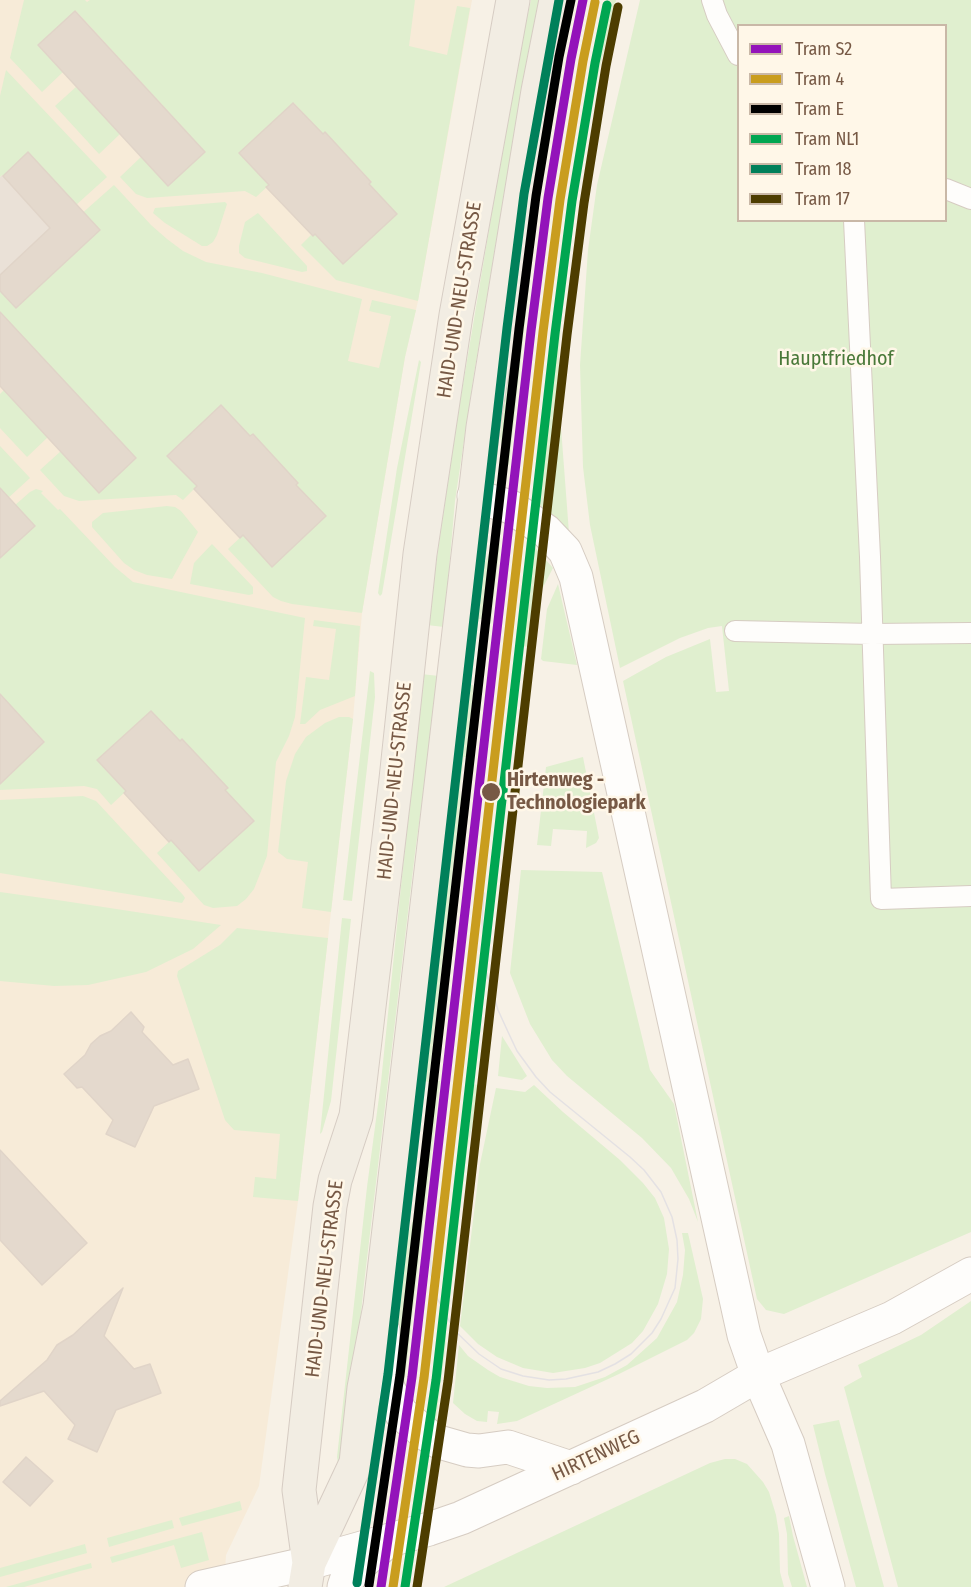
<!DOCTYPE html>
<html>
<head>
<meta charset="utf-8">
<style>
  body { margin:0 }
  #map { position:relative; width:971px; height:1587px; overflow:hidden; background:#f7f1e6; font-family:"Fira Sans Condensed",sans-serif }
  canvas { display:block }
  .legend { position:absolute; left:737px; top:24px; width:210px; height:198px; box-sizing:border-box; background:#fff7e8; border:2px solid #c9b8a7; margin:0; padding:8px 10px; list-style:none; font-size:18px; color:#775945 }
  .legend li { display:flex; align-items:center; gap:12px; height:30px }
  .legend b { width:30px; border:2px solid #c9b8a7 }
</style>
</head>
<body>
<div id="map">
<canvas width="971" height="1587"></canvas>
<ul class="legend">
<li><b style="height:8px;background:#9313ba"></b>Tram S2</li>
<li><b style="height:8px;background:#c99d1e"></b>Tram 4</li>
<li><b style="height:8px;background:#000"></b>Tram E</li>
<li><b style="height:8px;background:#00a651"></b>Tram NL1</li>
<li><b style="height:8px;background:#00805a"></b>Tram 18</li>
<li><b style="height:8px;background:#4d3d00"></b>Tram 17</li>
</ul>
</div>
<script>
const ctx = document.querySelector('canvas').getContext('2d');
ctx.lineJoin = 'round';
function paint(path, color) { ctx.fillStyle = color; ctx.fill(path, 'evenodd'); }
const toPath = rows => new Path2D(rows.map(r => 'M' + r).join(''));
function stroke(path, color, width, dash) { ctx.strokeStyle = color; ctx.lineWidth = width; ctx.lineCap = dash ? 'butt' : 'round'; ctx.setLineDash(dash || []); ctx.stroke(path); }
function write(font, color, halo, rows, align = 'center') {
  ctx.font = font + ' "Fira Sans Condensed",sans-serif'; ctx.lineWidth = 5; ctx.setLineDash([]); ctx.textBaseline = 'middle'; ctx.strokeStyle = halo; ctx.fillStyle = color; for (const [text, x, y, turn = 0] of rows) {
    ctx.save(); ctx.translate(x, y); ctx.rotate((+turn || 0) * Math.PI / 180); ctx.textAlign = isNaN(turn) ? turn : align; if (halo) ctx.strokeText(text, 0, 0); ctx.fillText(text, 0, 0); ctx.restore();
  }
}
paint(toPath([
  [0,0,472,0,418,301,405,357,362,613,353,719,298,1201,259,1486,226,1555,224,1587,0,1587]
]), '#f7ebd8');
paint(toPath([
  [2,175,98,228,0,286,0,177]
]), '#eae1d7');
paint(toPath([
  [24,0,85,0,87,2,90,0,415,0,409,46,447,55,457,6,470,8,418,301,336,280,301,245,311,235,313,236,315,234,343,264,397,214,369,184,371,181,325,132,323,134,294,103,269,185,256,197,245,191,147,198,136,194,120,177,141,157,151,167,188,133,76,11,38,45,63,72,42,92,10,58],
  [531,0,540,0,519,105,474,374,455,501,444,627,427,625,458,414,518,57],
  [609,0,616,0,591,105,569,235,563,282,559,358,559,401,569,533,534,504,567,229,595,59],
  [640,0,971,0,971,1232,784,1314,766,1310,757,1299,623,681,666,657,710,639,716,692,729,691,722,626,708,628,680,638,620,668,590,525,583,467,580,365,588,250,597,185],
  [738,26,946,26,946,220,738,220],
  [6,70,107,177,76,205,29,155,5,178,2,175,0,177,0,96],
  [76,87,120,134,99,154,55,106],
  [114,185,151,225,167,239,183,251,206,262,262,273,362,299,348,361,379,368,391,316,369,311,372,300,416,310,405,357,362,613,292,604,281,601,273,597,228,549,243,535,272,566,298,483,253,435,168,455,197,486,183,500,176,495,79,501,64,496,40,470,61,451,98,454,116,437,3,315,0,318,0,286],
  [225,202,227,204,217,235,213,242,207,246,202,246,165,223,153,213,155,208],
  [258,213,307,266,307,271,302,272,245,258,239,253,239,246,245,222],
  [526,259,532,260,509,466,504,457,500,436,517,311],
  [419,360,421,362,382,594,380,596,378,593,397,468],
  [4,390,48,437,27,457,0,428,0,394],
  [0,446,30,478,7,499,0,491],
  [36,489,43,491,41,493,58,510,60,509,115,567,133,582,305,618,295,717,289,736,276,762,267,856,254,889,246,899,237,906,213,908,204,905,157,853,171,840,200,871,253,821,225,790,227,788,182,739,180,741,151,711,97,760,126,791,111,805,97,789,84,786,0,790,0,769,8,777,44,741,0,694,0,554,14,506,30,492],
  [167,506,175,507,181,511,198,532,172,579,147,575,134,570,124,563,92,527,92,522,103,513],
  [530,542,553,568,538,597,531,647,518,646],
  [500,543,491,624,486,624,485,619,479,619,478,623,475,623,482,569,489,553],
  [212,544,253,587,253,594,249,595,190,584,194,563],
  [558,584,577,665,543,661,541,659,547,609],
  [314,620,360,626,355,696,320,710,305,724,300,724,306,677,329,680,336,629,313,626],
  [370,671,374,673,375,697,352,901,343,900],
  [421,674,439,676,415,853,364,1284,346,1460,338,1463,337,1457,367,1187,381,1082,413,769],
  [469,684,473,685,473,692,467,757,464,757,460,788,461,799,429,1079,440,1081,404,1387,396,1362,395,1340,403,1256,407,1236,423,1194,435,1083,424,1081,424,1079],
  [339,717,349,717,353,719,331,912,302,908,308,862,287,859,278,852,286,781,295,754,306,737,325,723],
  [583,757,599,838,596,843,586,848,587,831,553,829,551,846,537,845,546,767],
  [83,796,96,801,183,895,185,898,182,903,0,873,0,800],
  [521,870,602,872,650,1070,674,1104,698,1222,689,1199,671,1168,642,1138,567,1076,552,1060,530,1024,510,973],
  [0,892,64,901,221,925,193,949,146,972,88,985,54,986,0,981],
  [342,918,351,919,331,1101,322,1132,320,1134],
  [237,928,328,938,298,1201,253,1197,255,1177,276,1179,280,1134,234,1130,225,1120,177,976,178,971,220,945],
  [502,1036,527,1076,522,1080,498,1076],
  [468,1084,481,1085,467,1150,449,1311,444,1303],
  [534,1085,563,1112,620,1160,643,1183,655,1198,664,1218,669,1249,667,1274,658,1304,643,1331,632,1343,600,1363,585,1368,553,1373,523,1368,497,1357,478,1344,460,1326,480,1164,496,1088,525,1092],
  [682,1233,688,1233,703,1299,701,1319,694,1333,687,1340,619,1374,517,1421,497,1424,499,1412,488,1411,487,1422,477,1421,465,1414,453,1403,459,1345,468,1356,488,1370,500,1377,529,1386,547,1388,575,1387,605,1377,627,1365,657,1338,677,1302,683,1275,685,1250],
  [971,1301,971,1587,898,1587,844,1387,862,1377,858,1365,921,1335],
  [443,1321,446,1324,446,1344,436,1421,430,1417],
  [839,1420,884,1587,856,1587,825,1474,813,1425],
  [725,1459,735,1459,747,1464,763,1482,769,1492,776,1515,779,1534,780,1572,784,1587,444,1587,710,1463],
  [240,1501,242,1510,182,1526,179,1518],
  [789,1516,793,1536,807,1587,792,1587,788,1574,787,1534,784,1518],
  [172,1520,174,1528,109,1547,107,1538],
  [202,1532,209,1560,181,1568,174,1545,112,1563,110,1557],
  [85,1544,87,1553,0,1577,0,1568],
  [91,1563,92,1568,80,1571,24,1587,6,1587]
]), '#e0efcf');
const building = toPath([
  [75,11,205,152,168,186,38,45,75,11],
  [293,103,323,134,325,132,371,182,369,184,397,214,343,264,315,234,313,236,266,187,269,185,239,153,293,103],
  [28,152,100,230,16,308,0,291,0,275,50,228,3,176,28,152],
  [0,312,136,458,99,493,0,386,0,312],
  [221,405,250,436,253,434,298,483,296,485,326,516,272,567,243,535,240,538,194,489,197,486,167,456,221,405],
  [0,488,35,526,0,558,0,488],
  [0,694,44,742,0,784,0,694],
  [151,711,180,741,182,739,228,788,225,790,254,821,199,871,171,840,169,842,124,793,126,791,97,760,151,711],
  [131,1012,144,1027,142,1032,173,1065,188,1059,199,1089,154,1106,135,1147,106,1134,113,1120,82,1087,77,1088,64,1074,85,1055,91,1044,100,1036,111,1031,131,1012],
  [0,1150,87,1243,42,1285,0,1240,0,1150],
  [123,1288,104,1336,134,1369,150,1364,161,1393,116,1410,97,1452,68,1439,75,1425,44,1391,0,1406,0,1401,47,1360,57,1345,73,1335,123,1288],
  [26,1457,53,1481,30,1506,3,1482,26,1457]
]);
paint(building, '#e4d9cd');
stroke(building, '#e0d4c8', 1.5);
const service = toPath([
  [712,0,717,15,738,55],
  [946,189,971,199],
  [854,220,870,557,881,899,971,896],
  [735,631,872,634,971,633]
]);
const minor = toPath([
  [474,496,511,507,546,531,565,551,576,577,744,1335,758,1375,788,1444,828,1587]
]);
const tertiary = toPath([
  [383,1331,382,1371,388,1388,401,1413,426,1434,439,1442,467,1450,479,1451,508,1447,571,1468],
  [202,1587,309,1563,429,1529,461,1518,705,1406,758,1375,892,1318,971,1274],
  [344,1587,346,1581,360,1564,383,1545]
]);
const primary = toPath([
  [309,1563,356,1463,364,1388,380,1306,483,427,538,91,556,0],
  [305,1587,309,1563,299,1490,330,1206,335,1180,356,1116,396,779,420,554,456,315,513,0]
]);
stroke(service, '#d6ccc2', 22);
stroke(minor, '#d6ccc2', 35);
stroke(tertiary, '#d6ccc2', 35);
stroke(primary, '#d6ccc3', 35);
stroke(service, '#fefdfb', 20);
stroke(minor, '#fefdfb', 33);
stroke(tertiary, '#fefdfb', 33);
stroke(primary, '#f2ede3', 33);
stroke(toPath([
  [430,1216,431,1275,437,1298,454,1330,479,1354,501,1369,523,1376,549,1380,566,1379,598,1372,615,1364,631,1354,652,1333,661,1319,675,1288,678,1259,677,1240,672,1217,661,1192,644,1170,630,1157,550,1092,536,1077,517,1051,509,1034,498,1010,486,971,482,922,484,893]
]), '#e4e1e3', 1.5);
stroke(toPath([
  [381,1587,412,1377,531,331,548,198,571,59,583,0]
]), '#9313ba', 9);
stroke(toPath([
  [393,1587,424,1378,543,332,560,200,583,61,595,2]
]), '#c99d1e', 9);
stroke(toPath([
  [369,1585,400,1375,519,329,536,196,559,57,571,0]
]), '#000', 9);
stroke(toPath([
  [405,1587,436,1380,555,334,572,201,595,63,607,5]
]), '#00a651', 9);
stroke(toPath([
  [357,1583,388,1374,507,328,524,194,559,0]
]), '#00805a', 9);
stroke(toPath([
  [417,1587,448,1381,567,335,584,203,606,66,618,7]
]), '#4d3d00', 9);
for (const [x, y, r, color] of [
  [491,792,10,"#775945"]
]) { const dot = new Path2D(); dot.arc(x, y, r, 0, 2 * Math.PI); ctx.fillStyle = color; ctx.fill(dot); stroke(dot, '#fff7e8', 2); }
write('20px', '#775945', '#fff7e8', [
  ["HAID-UND-NEU-STRASSE",460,300,-81],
  ["HAID-UND-NEU-STRASSE",395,781,-84],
  ["HAID-UND-NEU-STRASSE",325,1279,-83],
  ["HIRTENWEG",596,1456,-25]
]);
write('20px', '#497939', '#fff7e8', [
  ["Hauptfriedhof",836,359]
]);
write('bold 20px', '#775945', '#fff7e8', [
  ["Hirtenweg -",507,780],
  ["Technologiepark",507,803]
], 'left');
</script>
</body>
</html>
